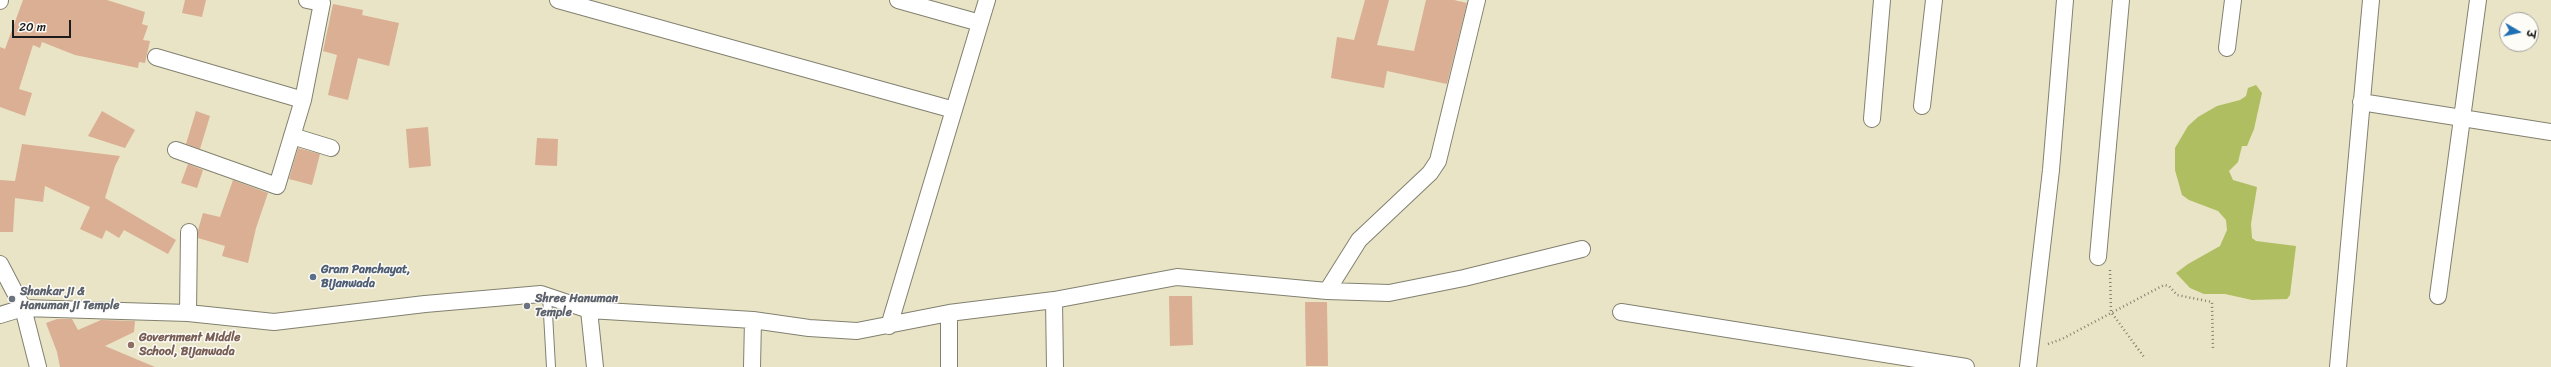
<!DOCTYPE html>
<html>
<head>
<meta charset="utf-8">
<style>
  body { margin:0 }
  #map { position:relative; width:2551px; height:367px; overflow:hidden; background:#e9e4c5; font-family:Sriracha,"Playpen Sans Deva",sans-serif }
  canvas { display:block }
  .north { position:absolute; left:2499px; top:12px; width:40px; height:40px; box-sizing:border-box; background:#fdfcf7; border:1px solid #a3a29f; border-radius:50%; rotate:99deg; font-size:11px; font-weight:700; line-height:16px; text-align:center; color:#1c1c1c }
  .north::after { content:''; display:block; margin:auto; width:14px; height:18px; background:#1f6fb2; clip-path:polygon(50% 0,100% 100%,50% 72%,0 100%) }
  .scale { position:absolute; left:12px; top:20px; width:59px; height:18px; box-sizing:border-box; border:2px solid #1c1c1c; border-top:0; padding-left:5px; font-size:12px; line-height:14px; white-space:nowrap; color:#1c1c1c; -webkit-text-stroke:3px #fdfcf7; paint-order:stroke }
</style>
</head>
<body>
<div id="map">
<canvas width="2551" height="367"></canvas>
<div class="north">उ</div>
<div class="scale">20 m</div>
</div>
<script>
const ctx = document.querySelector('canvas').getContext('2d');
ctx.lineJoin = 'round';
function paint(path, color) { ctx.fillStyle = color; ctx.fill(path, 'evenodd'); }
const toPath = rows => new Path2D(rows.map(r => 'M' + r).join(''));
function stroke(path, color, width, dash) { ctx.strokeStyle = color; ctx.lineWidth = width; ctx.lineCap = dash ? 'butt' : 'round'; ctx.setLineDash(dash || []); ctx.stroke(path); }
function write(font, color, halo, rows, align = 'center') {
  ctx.font = font + ' Sriracha,sans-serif'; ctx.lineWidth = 3; ctx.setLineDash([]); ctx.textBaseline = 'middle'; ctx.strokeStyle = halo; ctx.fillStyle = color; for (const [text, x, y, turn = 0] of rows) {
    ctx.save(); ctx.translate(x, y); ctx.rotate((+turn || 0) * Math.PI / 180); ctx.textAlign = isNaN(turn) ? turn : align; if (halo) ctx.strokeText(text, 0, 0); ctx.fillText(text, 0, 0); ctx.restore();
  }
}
paint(toPath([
  [2256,85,2262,93,2254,129,2247,146,2242,146,2238,162,2229,171,2233,180,2257,187,2251,224,2252,238,2256,241,2296,246,2290,295,2287,299,2252,300,2225,294,2204,294,2190,288,2176,273,2188,264,2220,246,2227,230,2226,220,2218,211,2189,200,2182,195,2175,170,2175,148,2188,126,2198,117,2217,106,2240,100,2246,96,2248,88]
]), '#afbe60');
paint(toPath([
  [23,0,107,0,145,12,142,24,148,26,143,40,150,41,145,63,139,62,138,68,75,55,42,42,40,48,33,45,19,89,32,93,25,116,0,107,0,47,5,49],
  [185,0,206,0,202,17,182,13],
  [1365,0,1389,0,1377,45,1414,51,1426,0,1454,0,1467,3,1447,84,1387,71,1384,88,1331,78,1337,37,1354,40],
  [333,4,363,10,362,15,399,23,389,66,358,58,348,100,328,95,337,55,323,51],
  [102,111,135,130,125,148,88,136],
  [196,111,210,116,200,149,186,144],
  [428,127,431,166,409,168,406,129],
  [537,138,558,139,557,166,535,165],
  [22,144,120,156,115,166,105,198,176,240,168,254,124,230,119,238,106,230,102,239,80,229,90,207,45,186,43,202,15,198,13,232,0,232,0,180,15,181],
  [298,148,320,154,312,185,289,179],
  [188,164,203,170,197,188,181,183],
  [233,180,268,193,256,228,248,263,222,256,225,246,198,238,198,230,203,213,220,217],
  [1169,296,1192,296,1193,345,1170,346],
  [1305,302,1327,302,1328,366,1306,366],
  [57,319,72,319,78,330,101,320,135,321,134,332,105,346,155,367,60,367,57,352,46,323]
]), '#daaf94');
const lane = toPath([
  [547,296,551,367]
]);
const street = toPath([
  [558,0,954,110],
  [898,0,980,23],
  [0,1,0,0],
  [2227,48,2233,0],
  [156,57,303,100,322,3,307,0],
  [2361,102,2551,132],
  [1922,106,1934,0],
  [1872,119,1882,0],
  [292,136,331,148],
  [176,150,277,186,303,100],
  [2098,257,2121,0],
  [0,264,23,308,38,367],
  [1327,291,1359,240,1430,173,1438,161,1477,0],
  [2438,296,2478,0],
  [1054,300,1055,367],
  [589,310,595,367],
  [1621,312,1966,367],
  [188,313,189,232],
  [949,313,949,367],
  [0,315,23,308,188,313,274,322,425,304,541,294,589,310,753,320,809,328,857,331,949,313,1054,300,1177,277,1327,291,1389,293,1464,278,1582,249],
  [889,326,987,0],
  [752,367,753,320],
  [2028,367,2051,170,2065,0],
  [2338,367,2371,0]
]);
stroke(lane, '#828070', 10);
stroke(street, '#828070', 18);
stroke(toPath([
  [2110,270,2111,312,2144,357],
  [2048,344,2062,339,2164,285,2169,286,2177,295,2212,302,2213,350]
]), '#828070', 2.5, [1, 3]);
stroke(lane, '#fff', 8);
stroke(street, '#fff', 16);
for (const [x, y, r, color] of [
  [313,277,4,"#5c6f8a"],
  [12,299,4,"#6b7280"],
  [527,306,4,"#6b7280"],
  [131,345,4,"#8d6e63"]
]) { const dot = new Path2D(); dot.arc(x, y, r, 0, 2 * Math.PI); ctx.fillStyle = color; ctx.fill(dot); stroke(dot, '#fdfcf7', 1.5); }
write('bold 12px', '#4e5e75', '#fdfcf7', [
  ["Gram Panchayat,",321,270],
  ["Bijanwada",321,284]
], 'left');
write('bold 12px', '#5b616d', '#fdfcf7', [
  ["Shankar ji &",20,292],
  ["Hanuman ji Temple",20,306],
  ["Shree Hanuman",535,299],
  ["Temple",535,313]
], 'left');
write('bold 12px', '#785e54', '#fdfcf7', [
  ["Government Middle",139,338],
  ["School, Bijanwada",139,352]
], 'left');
</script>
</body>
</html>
